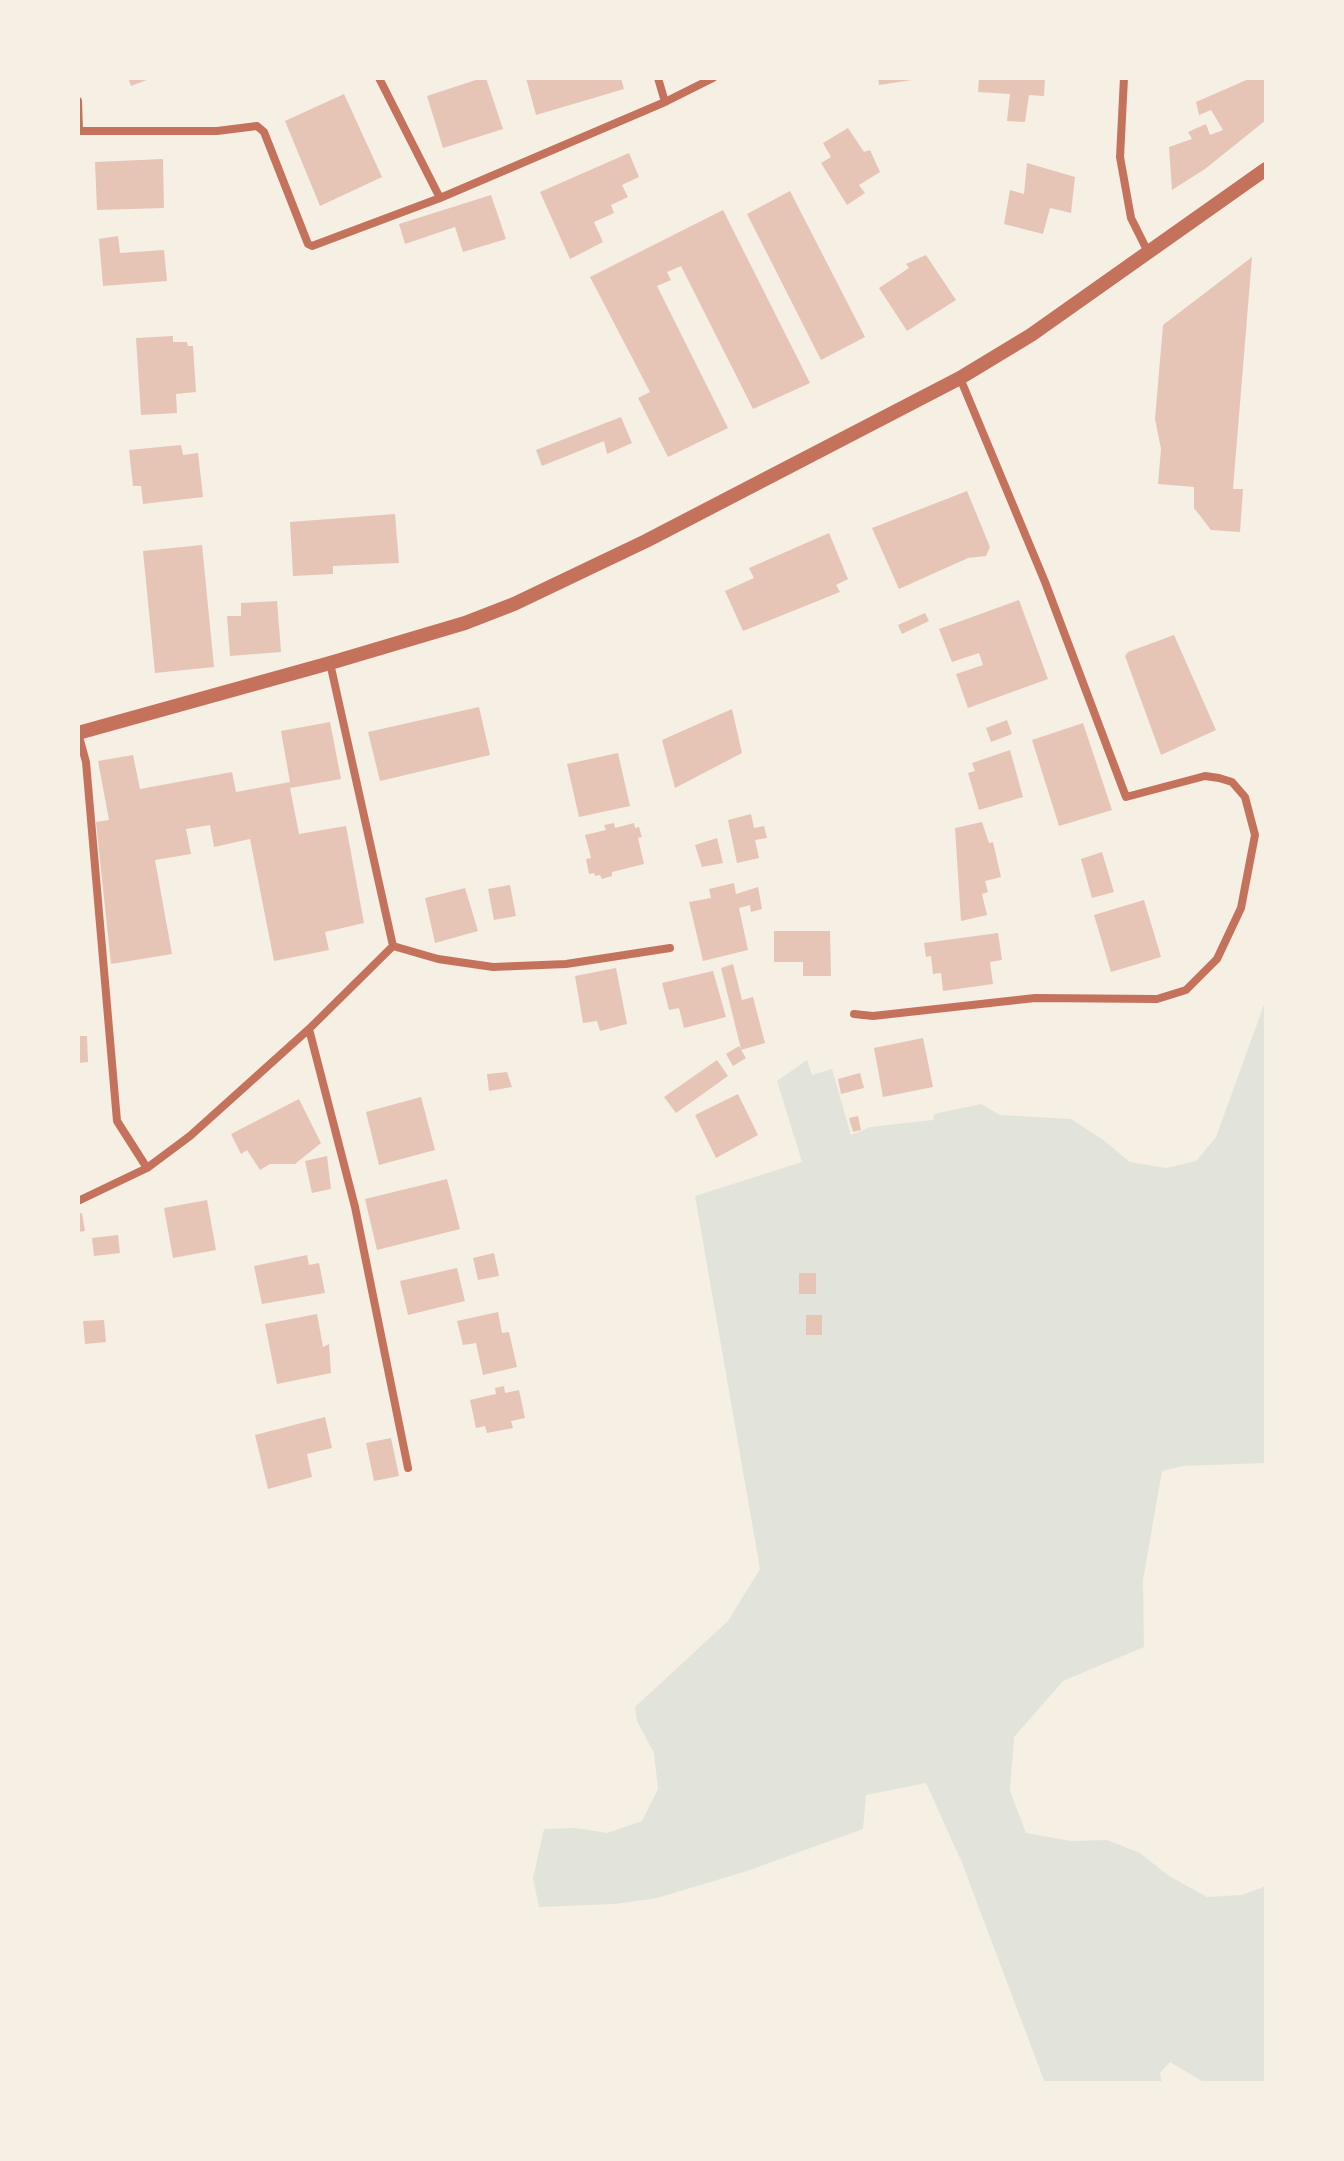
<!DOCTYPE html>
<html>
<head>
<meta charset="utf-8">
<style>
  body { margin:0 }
  #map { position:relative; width:1344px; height:2161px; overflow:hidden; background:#f6efe4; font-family:"Exo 2",sans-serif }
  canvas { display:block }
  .frame { position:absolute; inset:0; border:80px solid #f6efe4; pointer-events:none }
</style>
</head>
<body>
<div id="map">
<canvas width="1344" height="2161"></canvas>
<div class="frame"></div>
</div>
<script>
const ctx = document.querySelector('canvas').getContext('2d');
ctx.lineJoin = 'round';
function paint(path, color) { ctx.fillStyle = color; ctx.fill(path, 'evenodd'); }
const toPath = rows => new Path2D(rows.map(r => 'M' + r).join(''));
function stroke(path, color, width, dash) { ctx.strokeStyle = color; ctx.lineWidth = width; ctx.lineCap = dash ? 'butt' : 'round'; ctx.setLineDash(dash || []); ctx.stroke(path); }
paint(toPath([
  [1266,999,1266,1463,1183,1466,1162,1471,1143,1580,1144,1647,1063,1681,1014,1737,1010,1791,1026,1833,1071,1841,1107,1840,1140,1853,1169,1876,1207,1897,1242,1895,1266,1886,1266,2083,1205,2083,1170,2062,1160,2073,1162,2083,1045,2083,962,1863,926,1783,866,1795,863,1829,747,1871,657,1898,615,1904,539,1907,533,1878,544,1829,576,1828,607,1833,642,1821,658,1789,654,1753,637,1721,635,1707,728,1621,760,1569,695,1196,802,1162,777,1081,807,1060,812,1075,832,1069,851,1135,870,1127,933,1120,934,1114,981,1104,1000,1115,1071,1119,1102,1139,1130,1162,1166,1168,1196,1161,1216,1137]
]), '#e2e4dc');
paint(toPath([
  [128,78,152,78,131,86],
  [482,78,486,78,503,129,443,148,427,96],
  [526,78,621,78,624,89,536,115],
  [878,78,912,78,912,80,879,85],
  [979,78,1045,78,1044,96,1029,95,1025,122,1007,121,1010,94,978,92],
  [1251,78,1266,78,1266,120,1205,169,1172,190,1169,147,1192,139,1188,132,1206,124,1210,135,1223,130,1211,110,1199,115,1196,102],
  [344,94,382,177,320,206,285,121],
  [848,128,864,152,870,150,880,172,859,185,865,193,847,205,821,163,831,157,823,143],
  [629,153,639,177,622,185,628,197,611,205,614,213,594,222,603,242,570,259,540,192],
  [163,159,164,208,97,210,95,162],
  [1027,163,1075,177,1071,213,1050,208,1043,234,1004,224,1010,190,1024,194],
  [790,191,865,337,821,360,747,214],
  [491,195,506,239,463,252,455,227,405,244,399,224],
  [723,210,810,383,753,409,681,266,667,272,671,280,657,286,728,428,668,457,638,398,650,392,590,277],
  [118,236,120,253,164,250,167,281,103,286,99,239],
  [926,255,956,300,907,331,879,288,909,268,906,264],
  [1252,257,1233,489,1243,489,1240,532,1211,530,1194,508,1194,487,1158,484,1161,449,1155,419,1163,325],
  [173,336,173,342,187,342,188,346,193,346,196,392,176,394,177,413,141,415,136,338],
  [621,417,632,443,607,454,604,441,542,466,536,450],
  [181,445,183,455,198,453,203,497,143,504,141,486,133,486,129,450],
  [967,491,990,547,986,556,968,558,899,589,872,528],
  [395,514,399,563,333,566,333,574,293,576,290,522],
  [829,533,848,579,836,585,840,592,743,631,725,591,754,578,749,568],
  [202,545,214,667,155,673,143,551],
  [1019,600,1048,679,968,708,956,674,983,665,979,653,952,662,939,629],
  [277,601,281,652,230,656,227,616,241,616,241,603],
  [925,613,929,621,902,634,898,625],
  [1174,635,1216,730,1161,755,1125,656,1128,652],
  [479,707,490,755,380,781,368,732],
  [732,709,742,753,675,788,662,740],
  [1007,720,1012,734,991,742,986,728],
  [330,722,341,779,290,788,299,834,346,826,364,923,325,932,329,950,274,961,250,839,214,847,210,825,186,829,191,854,155,860,172,954,111,964,96,822,109,820,98,761,133,755,140,789,232,772,236,792,290,782,281,731],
  [1083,723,1112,810,1059,826,1032,740],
  [1010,750,1023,797,979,810,968,773,975,771,972,763],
  [618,753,630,806,579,817,567,764],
  [751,814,754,828,764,826,767,838,755,840,759,858,737,863,728,820],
  [982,822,989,843,993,842,1001,877,985,881,988,892,982,894,987,915,961,921,955,828],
  [614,823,615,828,634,823,635,828,639,827,642,837,638,838,644,864,612,872,612,876,602,879,600,875,595,876,594,873,589,874,586,859,591,858,585,835,606,830,604,825],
  [717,838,723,863,702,867,695,845],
  [1102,852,1114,892,1092,898,1081,859],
  [734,883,736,894,758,887,762,909,751,912,750,905,739,908,748,950,703,961,689,902,711,898,709,889],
  [510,885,516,916,494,920,488,889],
  [465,888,478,931,435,943,425,898],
  [1144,900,1161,957,1111,972,1094,915],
  [774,931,830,931,831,976,803,976,803,962,774,962],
  [998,933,1002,960,990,962,993,984,943,991,941,973,933,974,931,956,926,957,924,943],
  [733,964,742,1000,753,997,765,1043,741,1050,746,1058,733,1066,726,1054,739,1046,741,1049,721,968],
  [616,968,627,1024,600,1031,597,1021,583,1023,575,976],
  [713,971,726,1017,684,1028,679,1008,669,1010,662,983],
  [78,1036,87,1036,88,1062,78,1063],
  [923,1038,933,1087,883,1097,874,1048],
  [717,1060,728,1076,676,1113,664,1097],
  [507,1072,512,1087,489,1091,487,1074],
  [860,1073,864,1088,841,1094,838,1079],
  [738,1094,758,1135,716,1158,695,1115],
  [421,1097,435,1150,379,1165,366,1112],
  [299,1099,321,1143,295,1164,270,1164,260,1170,247,1150,241,1154,231,1134],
  [858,1116,861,1130,853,1132,849,1118],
  [327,1156,331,1189,312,1193,305,1161],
  [447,1179,460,1229,377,1250,365,1199],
  [207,1200,216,1250,173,1258,164,1208],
  [82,1213,85,1231,78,1232,78,1214],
  [118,1235,120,1253,94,1256,92,1238],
  [494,1253,499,1276,478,1280,473,1258],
  [307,1255,309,1265,319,1263,325,1293,262,1304,254,1266],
  [457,1268,465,1301,408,1315,400,1281],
  [799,1273,816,1273,816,1294,799,1294],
  [498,1312,502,1333,509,1332,517,1367,483,1375,476,1343,463,1345,457,1321],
  [317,1314,323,1347,329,1344,331,1373,277,1384,265,1324],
  [806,1315,822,1315,822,1335,806,1335],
  [104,1320,106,1342,85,1344,83,1321],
  [504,1386,505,1393,519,1390,525,1418,511,1421,513,1428,487,1433,485,1426,476,1428,470,1400,496,1394,495,1388],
  [325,1417,332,1448,307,1454,312,1477,268,1489,255,1435],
  [391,1438,399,1476,374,1481,366,1443]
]), '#e6c5b7');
stroke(toPath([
  [379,78,440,198],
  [658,78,665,102],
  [1124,78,1120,157,1131,218,1149,254],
  [78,101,79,131,217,131,257,126,264,132,308,244,312,246,440,198,665,102,713,78],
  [78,733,86,762,117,1121,147,1168],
  [393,946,438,959,493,967,566,964,670,948],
  [854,1014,873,1016,1035,998,1157,999,1186,990,1217,959,1241,908,1255,835,1245,797,1232,782,1219,778,1205,776,1126,797,1045,582,960,378],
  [309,1029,355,1207,408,1468],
  [78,1201,147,1168,190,1136,309,1029,393,946,330,663]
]), '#c5725c', 8);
stroke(toPath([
  [78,733,330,663,465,623,514,604,646,541,960,378,1031,335,1266,169]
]), '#c5725c', 14);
</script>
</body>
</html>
